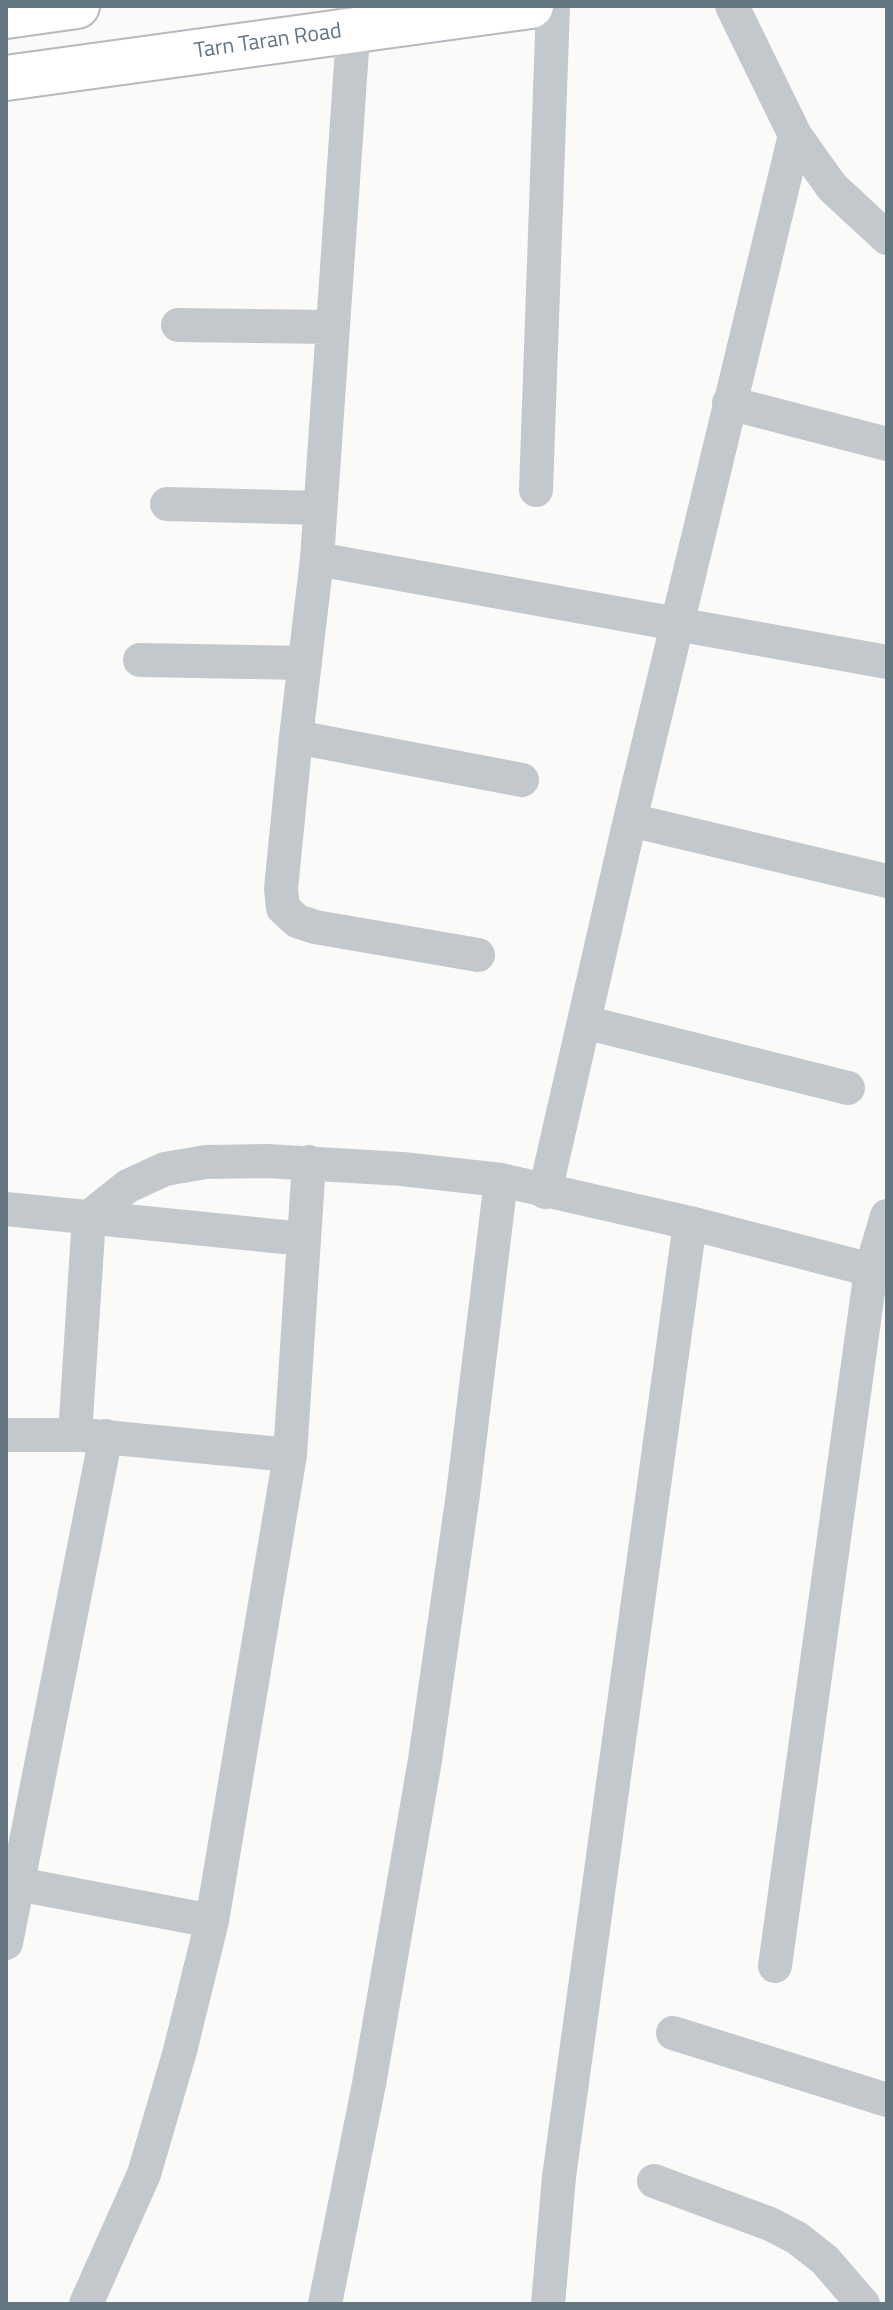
<!DOCTYPE html>
<html>
<head>
<meta charset="utf-8">
<style>
  body { margin:0 }
  #map { position:relative; width:893px; height:2310px; overflow:hidden; background:#fafaf8; font-family:"Titillium Web",sans-serif }
  canvas { display:block }
  .frame { position:absolute; inset:0; border:8px solid #657683; pointer-events:none }
</style>
</head>
<body>
<div id="map">
<canvas width="893" height="2310"></canvas>
<div class="frame"></div>
</div>
<script>
const ctx = document.querySelector('canvas').getContext('2d');
ctx.lineJoin = 'round';
const toPath = rows => new Path2D(rows.map(r => 'M' + r).join(''));
function stroke(path, color, width, dash) { ctx.strokeStyle = color; ctx.lineWidth = width; ctx.lineCap = dash ? 'butt' : 'round'; ctx.setLineDash(dash || []); ctx.stroke(path); }
function write(font, color, halo, rows, align = 'center') {
  ctx.font = font + ' "Titillium Web",sans-serif'; ctx.lineWidth = 8; ctx.setLineDash([]); ctx.textBaseline = 'middle'; ctx.strokeStyle = halo; ctx.fillStyle = color; for (const [text, x, y, turn = 0] of rows) {
    ctx.save(); ctx.translate(x, y); ctx.rotate((+turn || 0) * Math.PI / 180); ctx.textAlign = isNaN(turn) ? turn : align; if (halo) ctx.strokeText(text, 0, 0); ctx.fillText(text, 0, 0); ctx.restore();
  }
}
const primary = toPath([
  [6,16,77,6],
  [6,78,531,6]
]);
stroke(primary, '#b5babe', 48);
stroke(toPath([
  [355,6,317,559,296,737,281,889,283,908,297,921,315,927,478,955],
  [732,6,795,135,832,187,887,238],
  [178,325,331,327],
  [729,403,887,444],
  [536,490,553,6],
  [167,504,320,508],
  [317,559,887,662],
  [140,660,305,663],
  [296,737,522,780],
  [630,820,887,881],
  [584,1022,848,1088],
  [545,1192,630,820,795,135],
  [6,1209,304,1239],
  [6,1435,75,1435,89,1217,128,1186,165,1169,206,1162,267,1161,402,1169,501,1180,690,1223,887,1274],
  [83,1435,290,1455,309,1162],
  [18,1884,212,1921],
  [6,1943,106,1436],
  [775,1966,871,1270,887,1216],
  [673,2033,887,2100],
  [654,2181,770,2224,797,2238,825,2260,863,2304],
  [86,2304,144,2174,180,2051,212,1921,290,1455],
  [325,2304,369,2084,425,1760,463,1494,501,1180],
  [548,2304,559,2177,690,1223]
]), '#c3c8cc', 34);
stroke(primary, '#fff', 44);
write('22px', '#657683', '#fff', [
  ["Tarn Taran Road",268,42,-8]
]);
</script>
</body>
</html>
